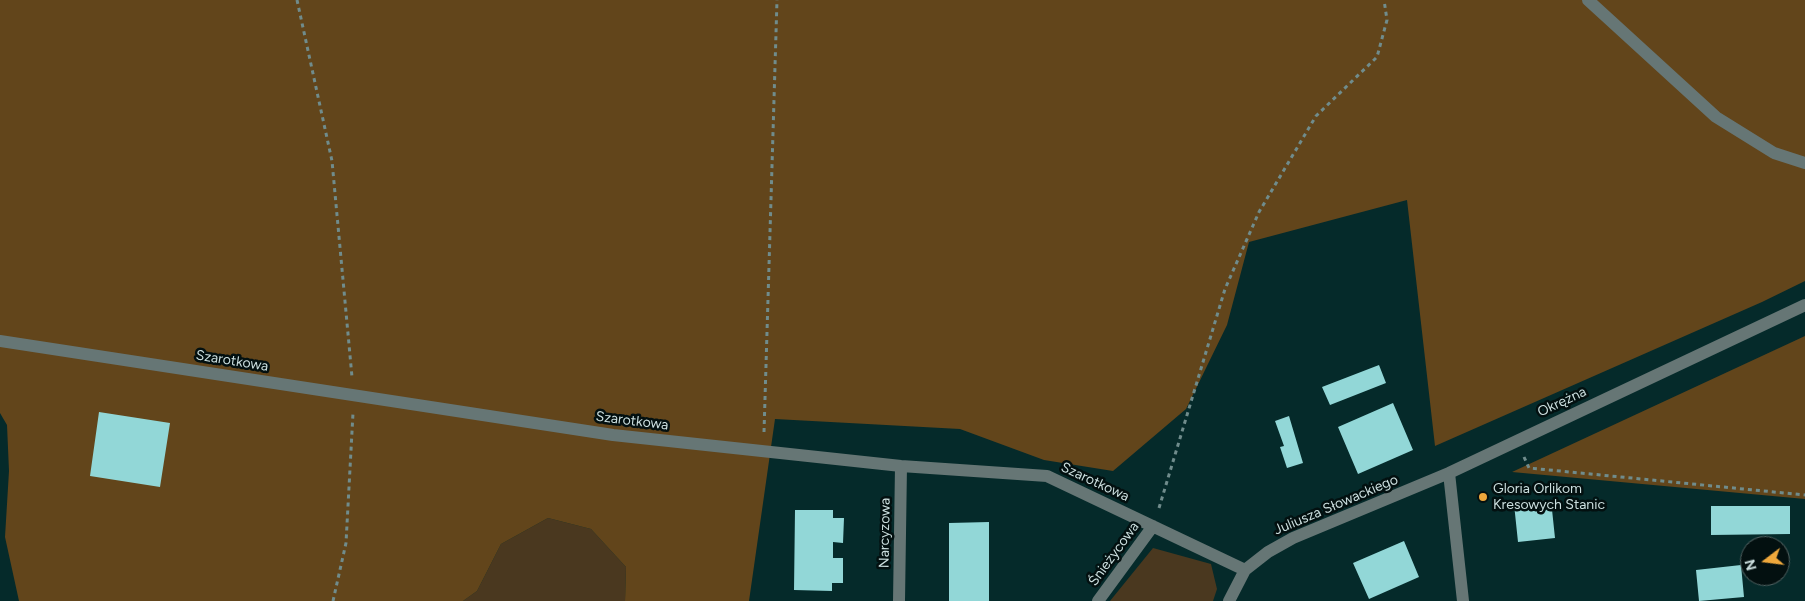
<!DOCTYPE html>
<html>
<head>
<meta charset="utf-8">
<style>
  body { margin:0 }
  #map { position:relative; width:1805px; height:601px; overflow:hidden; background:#052a2a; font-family:Figtree,sans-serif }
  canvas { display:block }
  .north { position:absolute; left:1740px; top:536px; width:50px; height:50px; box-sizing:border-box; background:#031010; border:1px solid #536363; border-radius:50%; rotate:255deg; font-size:14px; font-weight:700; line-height:20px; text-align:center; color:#ccdfdf }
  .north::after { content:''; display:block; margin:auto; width:18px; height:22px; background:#eea83c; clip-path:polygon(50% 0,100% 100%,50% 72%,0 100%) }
</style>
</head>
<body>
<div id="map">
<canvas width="1805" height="601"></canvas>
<div class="north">N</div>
</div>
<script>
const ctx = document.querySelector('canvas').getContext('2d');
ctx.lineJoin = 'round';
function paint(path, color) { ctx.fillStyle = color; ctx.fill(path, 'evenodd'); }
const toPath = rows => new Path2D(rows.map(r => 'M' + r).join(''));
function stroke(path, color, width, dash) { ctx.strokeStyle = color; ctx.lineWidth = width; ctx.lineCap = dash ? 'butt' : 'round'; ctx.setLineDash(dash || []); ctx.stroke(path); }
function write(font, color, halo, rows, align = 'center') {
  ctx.font = font + ' Figtree,sans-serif'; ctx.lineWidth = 5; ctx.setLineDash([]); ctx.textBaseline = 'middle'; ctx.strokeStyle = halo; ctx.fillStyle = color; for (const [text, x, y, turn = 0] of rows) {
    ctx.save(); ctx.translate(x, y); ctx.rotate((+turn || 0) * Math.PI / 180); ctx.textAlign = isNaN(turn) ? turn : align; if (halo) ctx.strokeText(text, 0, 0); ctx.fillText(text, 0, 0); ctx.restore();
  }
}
paint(toPath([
  [548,518,591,529,626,567,625,601,463,601,477,591,501,544],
  [1153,548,1211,564,1217,589,1213,601,1110,601]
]), '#4a381f');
paint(toPath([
  [0,0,1805,0,1805,281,1762,302,1435,446,1407,200,1249,242,1227,325,1186,409,1113,471,1044,460,960,429,775,419,749,601,625,601,626,567,591,529,548,518,501,544,477,591,463,601,19,601,5,537,9,471,7,425,0,413],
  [1805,336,1805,499,1512,472]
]), '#62451b');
paint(toPath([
  [1379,365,1386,383,1330,405,1322,387],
  [1393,403,1413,450,1358,474,1338,427],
  [99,412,170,423,160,487,90,476],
  [1289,416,1303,463,1287,468,1280,447,1284,446,1275,421],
  [1551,500,1555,538,1518,542,1514,504],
  [1711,506,1790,506,1790,534,1711,535],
  [795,510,833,510,833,518,844,518,843,543,833,542,833,558,843,558,843,583,832,583,832,591,794,590],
  [989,522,989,601,949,601,949,523],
  [1404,541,1419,577,1369,599,1353,563],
  [1741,565,1744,597,1699,601,1696,570]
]), '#92d7d7');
stroke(toPath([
  [297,0,332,161,352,377],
  [764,432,777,0],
  [1524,457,1529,468,1805,495],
  [1159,508,1225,289,1259,212,1316,116,1377,57,1387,20,1384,0],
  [333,601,346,543,353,413]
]), '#708c8c', 3, [4, 4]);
stroke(toPath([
  [1588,0,1716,117,1774,153,1805,163],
  [0,341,613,435,901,466,1047,476,1245,570],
  [1449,473,1463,601],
  [899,601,901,466],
  [1098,601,1153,526],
  [1229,601,1245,570,1268,552,1293,538,1449,473,1805,305]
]), '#667675', 12);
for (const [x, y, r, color] of [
  [1483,497,5,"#eea83c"]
]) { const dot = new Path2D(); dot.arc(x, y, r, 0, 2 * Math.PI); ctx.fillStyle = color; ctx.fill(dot); stroke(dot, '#031010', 2); }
write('14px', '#ccdfdf', '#031010', [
  ["Szarotkowa",232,361,9],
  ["Okrężna",1562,402,-25],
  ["Szarotkowa",632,421,7],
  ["Szarotkowa",1095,482,25],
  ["Juliusza Słowackiego",1336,505,-23],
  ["Narcyzowa",885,533,-89],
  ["Śnieżycowa",1114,554,-54]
]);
write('14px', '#ccdfdf', '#031010', [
  ["Gloria Orlikom",1493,489],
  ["Kresowych Stanic",1493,505]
], 'left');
</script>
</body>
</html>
